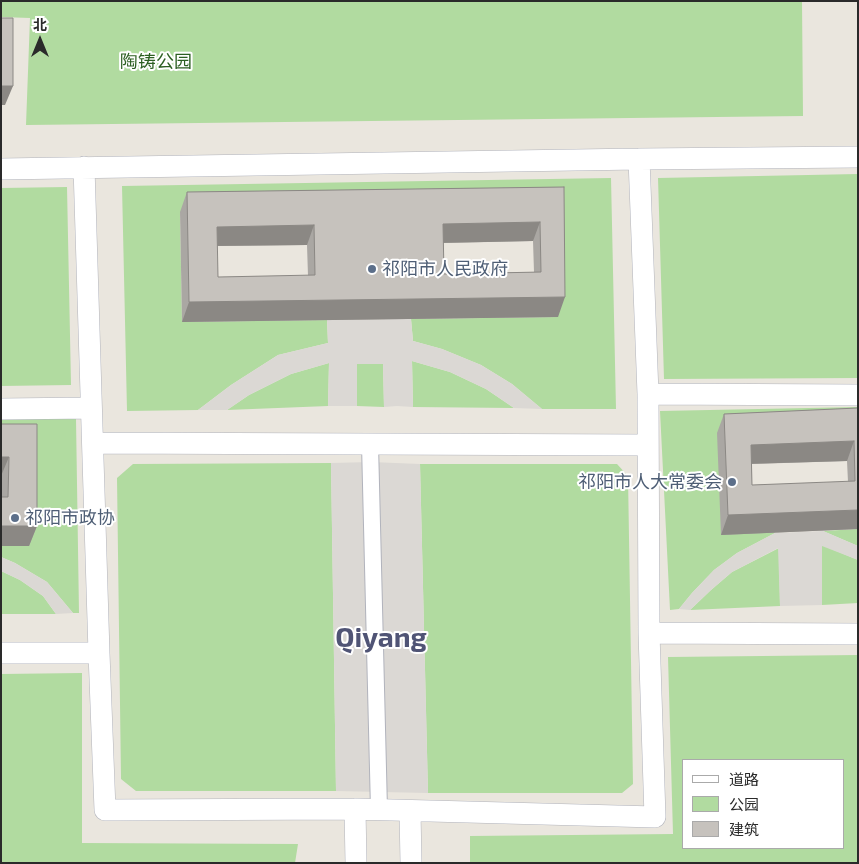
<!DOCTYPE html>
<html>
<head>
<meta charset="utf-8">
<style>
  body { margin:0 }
  #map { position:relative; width:859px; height:864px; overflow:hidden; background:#eae6de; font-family:"Exo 2","Noto Sans SC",sans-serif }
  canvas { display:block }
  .frame { position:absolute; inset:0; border:2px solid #2a2a2a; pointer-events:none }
  .legend { position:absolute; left:682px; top:759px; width:162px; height:90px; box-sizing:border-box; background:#fff; border:1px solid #aaa; margin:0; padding:6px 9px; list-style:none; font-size:15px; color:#2a2a2a }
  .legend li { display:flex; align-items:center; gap:10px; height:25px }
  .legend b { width:25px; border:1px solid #aaa }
  .north { position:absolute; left:15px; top:15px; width:50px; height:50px; -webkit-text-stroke:4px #fff; paint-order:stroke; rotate:0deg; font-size:14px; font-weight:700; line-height:20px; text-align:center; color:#2a2a2a }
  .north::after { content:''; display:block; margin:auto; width:18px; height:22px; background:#2a2a2a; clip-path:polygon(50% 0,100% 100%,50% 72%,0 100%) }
</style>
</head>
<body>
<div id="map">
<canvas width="859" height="864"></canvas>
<div class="frame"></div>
<ul class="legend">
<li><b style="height:6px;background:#fff"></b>道路</li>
<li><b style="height:14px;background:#b1dba0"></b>公园</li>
<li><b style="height:14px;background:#c6c2bd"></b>建筑</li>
</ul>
<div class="north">北</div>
</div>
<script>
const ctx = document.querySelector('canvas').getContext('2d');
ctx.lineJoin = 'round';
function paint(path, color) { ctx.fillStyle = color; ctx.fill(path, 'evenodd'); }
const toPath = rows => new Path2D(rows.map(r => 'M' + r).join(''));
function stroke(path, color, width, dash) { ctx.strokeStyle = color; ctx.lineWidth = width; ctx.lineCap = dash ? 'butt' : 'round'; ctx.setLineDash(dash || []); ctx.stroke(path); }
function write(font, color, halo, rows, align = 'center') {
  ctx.font = font + ' "Exo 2","Noto Sans SC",sans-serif'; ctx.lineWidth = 4; ctx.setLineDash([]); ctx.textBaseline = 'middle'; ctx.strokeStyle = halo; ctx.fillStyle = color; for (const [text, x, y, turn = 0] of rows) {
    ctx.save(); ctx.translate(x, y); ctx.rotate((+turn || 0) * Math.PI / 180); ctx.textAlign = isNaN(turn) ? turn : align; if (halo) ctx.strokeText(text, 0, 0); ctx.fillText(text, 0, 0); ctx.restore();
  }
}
paint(toPath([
  [1,1,802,1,803,116,26,125,30,18,1,17],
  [858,174,858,378,664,379,658,178],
  [611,178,616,409,542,409,512,384,481,365,442,349,413,341,411,319,558,317,557,207,180,212,182,322,327,320,328,343,278,355,231,385,198,410,127,411,122,186],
  [67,187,71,385,1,386,1,188],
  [412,361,450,372,486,389,514,408,413,407],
  [329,363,328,406,227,410,249,395,291,374],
  [357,364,383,364,384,407,357,406],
  [858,407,858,428,717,433,775,533,737,553,714,570,692,593,679,609,670,610,660,411],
  [1,419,76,419,79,613,73,613,47,582,15,563,1,557,1,545,29,546,1,444],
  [331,463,336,791,136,791,121,779,117,478,133,464],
  [420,464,617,464,628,476,633,784,622,793,428,793],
  [858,529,858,546,823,531],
  [822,545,858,560,858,603,822,605],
  [779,548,780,606,690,610,711,590,732,572],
  [1,571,20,580,43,596,56,614,1,614],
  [858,655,858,863,470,863,470,836,673,834,668,657],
  [683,760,843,760,843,848,683,848],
  [82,673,82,843,298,844,295,863,1,863,1,674]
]), '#b1dba0');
paint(toPath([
  [395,319,411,319,413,341,442,349,481,365,512,384,542,409,514,408,486,389,450,372,412,361,413,407,397,406,384,407,383,364,357,364,357,406,328,406,329,363,291,374,249,395,227,410,198,410,231,385,278,355,328,343,327,320],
  [371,462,420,464,428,793,336,791,331,463],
  [823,531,858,546,858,560,822,546,822,605,780,606,778,548,732,572,711,590,690,610,679,609,692,593,714,570,737,553,775,533],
  [1,557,15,563,47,582,73,613,56,614,43,596,20,580,1,571]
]), '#dbd8d4');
const pedestrian = toPath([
  [370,444,379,810]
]);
const minor = toPath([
  [84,167,99,653,105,810,355,809,655,817,649,633,648,394,639,159],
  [1,169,639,159,858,157],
  [648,394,858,395],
  [1,409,91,408],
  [93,443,648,445],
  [649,633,858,634],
  [1,653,99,653],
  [355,809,356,863],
  [410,811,411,863]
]);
stroke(pedestrian, '#b1b3bc', 18);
stroke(minor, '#b1b3bc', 22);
stroke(pedestrian, '#fff', 16);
stroke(minor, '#fff', 21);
paint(toPath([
  [564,187,558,317,182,322,180,212,187,192],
  [533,241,534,272,444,274,443,243],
  [307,245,308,276,218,277,217,246],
  [858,408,858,529,721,535,717,433,724,414],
  [847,461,848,482,752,485,752,464],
  [1,424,37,526,29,546,1,546]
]), '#aaa7a3');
paint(toPath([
  [1,86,13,86,5,105,1,105],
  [540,222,533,241,436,243,443,224],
  [314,225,307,245,210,246,217,227],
  [565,297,558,317,182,322,189,302],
  [854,441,847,461,744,464,751,445],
  [1,457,9,457,1,476],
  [858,510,858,529,721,535,728,515],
  [1,526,37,526,29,546,1,546]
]), '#8b8884');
const building = toPath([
  [1,18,13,18,13,86,1,86,1,18],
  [564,187,565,297,189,302,187,192,564,187],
  [540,222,541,272,444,274,443,224,540,222],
  [314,225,315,275,218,277,217,227,314,225],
  [858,408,858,510,728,515,724,414,858,408],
  [854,441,855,481,752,485,751,445,854,441],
  [1,424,37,424,37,526,1,526,1,497,8,497,9,457,1,457,1,424]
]);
paint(building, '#c6c2bd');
stroke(building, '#8b8884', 1);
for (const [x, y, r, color] of [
  [372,269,5,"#5c6f8a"],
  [732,482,5,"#5c6f8a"],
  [15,518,5,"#5c6f8a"]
]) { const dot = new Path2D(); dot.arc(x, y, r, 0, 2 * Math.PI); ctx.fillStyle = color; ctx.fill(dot); stroke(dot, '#fff', 2); }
write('18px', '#2c5f22', '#fff', [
  ["陶铸公园",156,62]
]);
write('18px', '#4e5e75', '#fff', [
  ["祁阳市人民政府",382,269],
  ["祁阳市人大常委会",722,482,"right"],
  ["祁阳市政协",25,518]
], 'left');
write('bold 28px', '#505475', '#fff', [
  ["Qiyang",381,638]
]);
</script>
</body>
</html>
